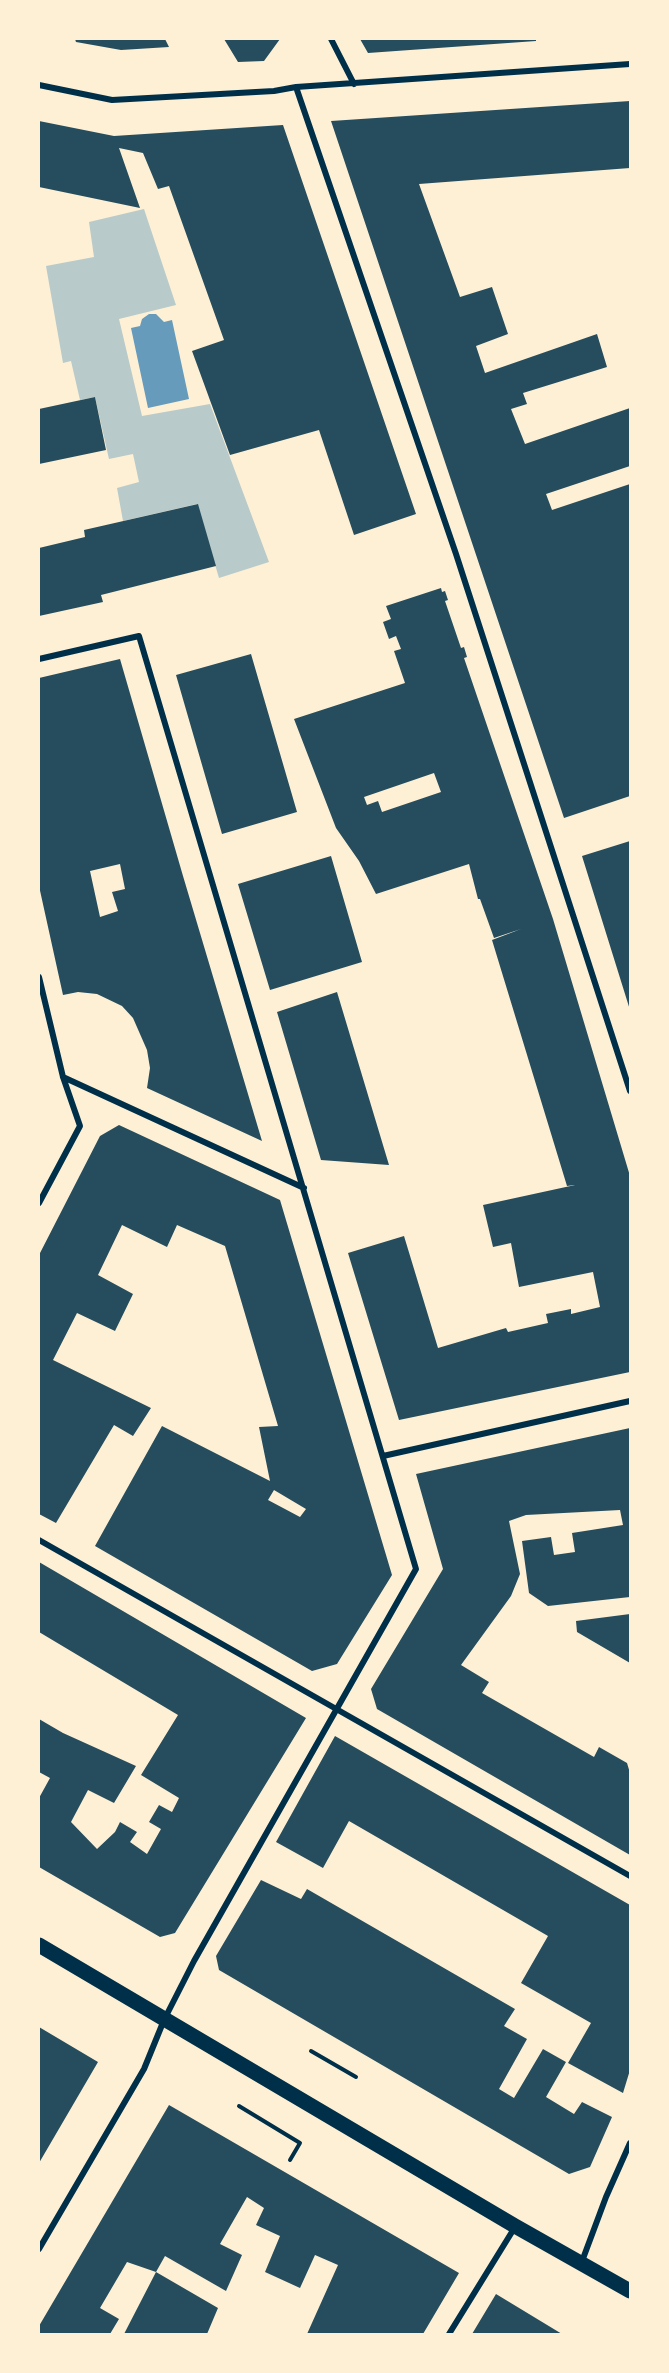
<!DOCTYPE html>
<html>
<head>
<meta charset="utf-8">
<style>
  body { margin:0 }
  #map { position:relative; width:669px; height:2373px; overflow:hidden; background:#fdf0d5; font-family:Karla,sans-serif }
  canvas { display:block }
  .frame { position:absolute; inset:0; border:40px solid #fdf0d5; pointer-events:none }
</style>
</head>
<body>
<div id="map">
<canvas width="669" height="2373"></canvas>
<div class="frame"></div>
</div>
<script>
const ctx = document.querySelector('canvas').getContext('2d');
ctx.lineJoin = 'round';
function paint(path, color) { ctx.fillStyle = color; ctx.fill(path, 'evenodd'); }
const toPath = rows => new Path2D(rows.map(r => 'M' + r).join(''));
function stroke(path, color, width, dash) { ctx.strokeStyle = color; ctx.lineWidth = width; ctx.lineCap = dash ? 'butt' : 'round'; ctx.setLineDash(dash || []); ctx.stroke(path); }
paint(toPath([
  [144,209,176,305,119,319,142,416,210,404,269,562,219,578,197,504,123,521,117,488,139,482,133,454,109,459,95,397,80,400,71,361,63,363,46,266,94,257,89,222]
]), '#b9caca');
paint(toPath([
  [149,314,156,314,164,322,172,320,189,399,148,408,131,328,140,326,142,319]
]), '#669bbc');
paint(toPath([
  [75,39,165,39,169,47,121,50,76,42],
  [224,39,280,39,264,61,238,62],
  [360,39,536,39,536,41,368,53],
  [630,101,630,168,419,184,460,297,492,287,508,334,476,346,485,373,597,334,607,367,523,393,527,404,511,409,525,444,630,408,630,466,546,494,552,510,630,484,630,796,564,818,331,121],
  [39,121,114,136,283,125,416,514,354,535,319,430,230,455,192,351,224,340,169,186,158,189,143,153,119,148,140,208,39,187],
  [95,397,106,450,39,464,39,409],
  [198,504,216,566,101,595,103,602,39,616,39,548,85,537,84,530],
  [441,588,442,592,445,591,448,600,445,601,461,648,464,647,467,657,464,658,553,919,630,1176,630,1372,399,1420,348,1253,404,1236,438,1348,506,1328,508,1332,548,1323,546,1314,571,1309,571,1314,600,1307,593,1272,519,1287,511,1243,493,1247,483,1205,575,1185,567,1186,492,940,521,929,494,938,480,899,478,899,469,864,376,894,359,861,336,828,294,719,405,683,394,651,401,649,396,636,389,639,383,622,391,619,386,606],
  [434,773,441,792,382,812,378,801,367,805,364,797],
  [251,654,297,812,222,834,176,675],
  [120,659,183,876,262,1141,147,1088,150,1068,147,1050,133,1018,122,1006,97,994,78,992,63,995,39,886,39,678],
  [120,864,125,889,112,892,118,911,100,917,90,871],
  [630,841,630,1010,582,856],
  [331,856,362,962,270,990,238,884],
  [337,992,389,1165,321,1160,277,1012],
  [119,1125,280,1200,392,1575,337,1664,312,1671,95,1546,162,1426,270,1481,259,1427,278,1426,225,1246,177,1225,167,1247,122,1225,98,1275,133,1294,115,1331,77,1313,53,1360,151,1408,133,1436,114,1425,56,1523,39,1514,39,1255,100,1136],
  [274,1490,306,1509,300,1517,268,1500],
  [630,1428,630,1597,548,1606,529,1593,522,1541,551,1537,554,1555,575,1552,572,1533,623,1525,620,1510,526,1515,509,1521,520,1574,511,1596,461,1665,489,1682,482,1693,594,1757,599,1747,627,1763,630,1773,630,1855,377,1709,371,1689,443,1569,416,1474],
  [39,1562,306,1718,175,1933,160,1937,39,1867,39,1798,50,1778,39,1772,39,1719,63,1733,136,1766,114,1803,88,1790,71,1822,97,1849,115,1832,120,1822,137,1832,130,1842,147,1854,161,1829,149,1822,159,1805,172,1812,179,1798,141,1775,178,1715,39,1632],
  [630,1614,630,1663,577,1632,576,1621],
  [335,1736,630,1905,630,2070,623,2093,568,2063,591,2023,521,1983,548,1936,349,1821,323,1868,276,1842],
  [261,1880,301,1899,307,1889,515,2009,504,2026,527,2039,499,2089,514,2098,543,2049,566,2062,546,2097,574,2114,582,2102,612,2117,590,2167,569,2174,219,1970,216,1956],
  [39,2027,98,2062,39,2163],
  [169,2105,459,2273,423,2334,307,2334,338,2265,315,2255,300,2288,265,2272,280,2236,256,2225,264,2208,247,2197,220,2244,242,2255,226,2291,165,2256,156,2272,127,2262,100,2308,119,2319,110,2334,39,2334,39,2326],
  [156,2272,218,2308,207,2334,124,2334],
  [496,2294,562,2334,472,2334]
]), '#264d5e');
stroke(toPath([
  [311,2051,356,2077],
  [239,2106,300,2143,290,2160]
]), '#003049', 4);
stroke(toPath([
  [331,39,354,84],
  [39,85,112,100,274,91,296,87,630,64],
  [296,87,456,554,630,1091],
  [39,659,139,636,416,1569,194,1961,164,2020,144,2069,39,2249],
  [39,977,63,1077,80,1126,39,1203],
  [63,1077,304,1188],
  [383,1456,630,1401],
  [39,1540,630,1876],
  [581,2264,606,2197,630,2143],
  [449,2334,515,2227]
]), '#003049', 6);
stroke(toPath([
  [39,1945,515,2226,630,2291]
]), '#003049', 15);
</script>
</body>
</html>
